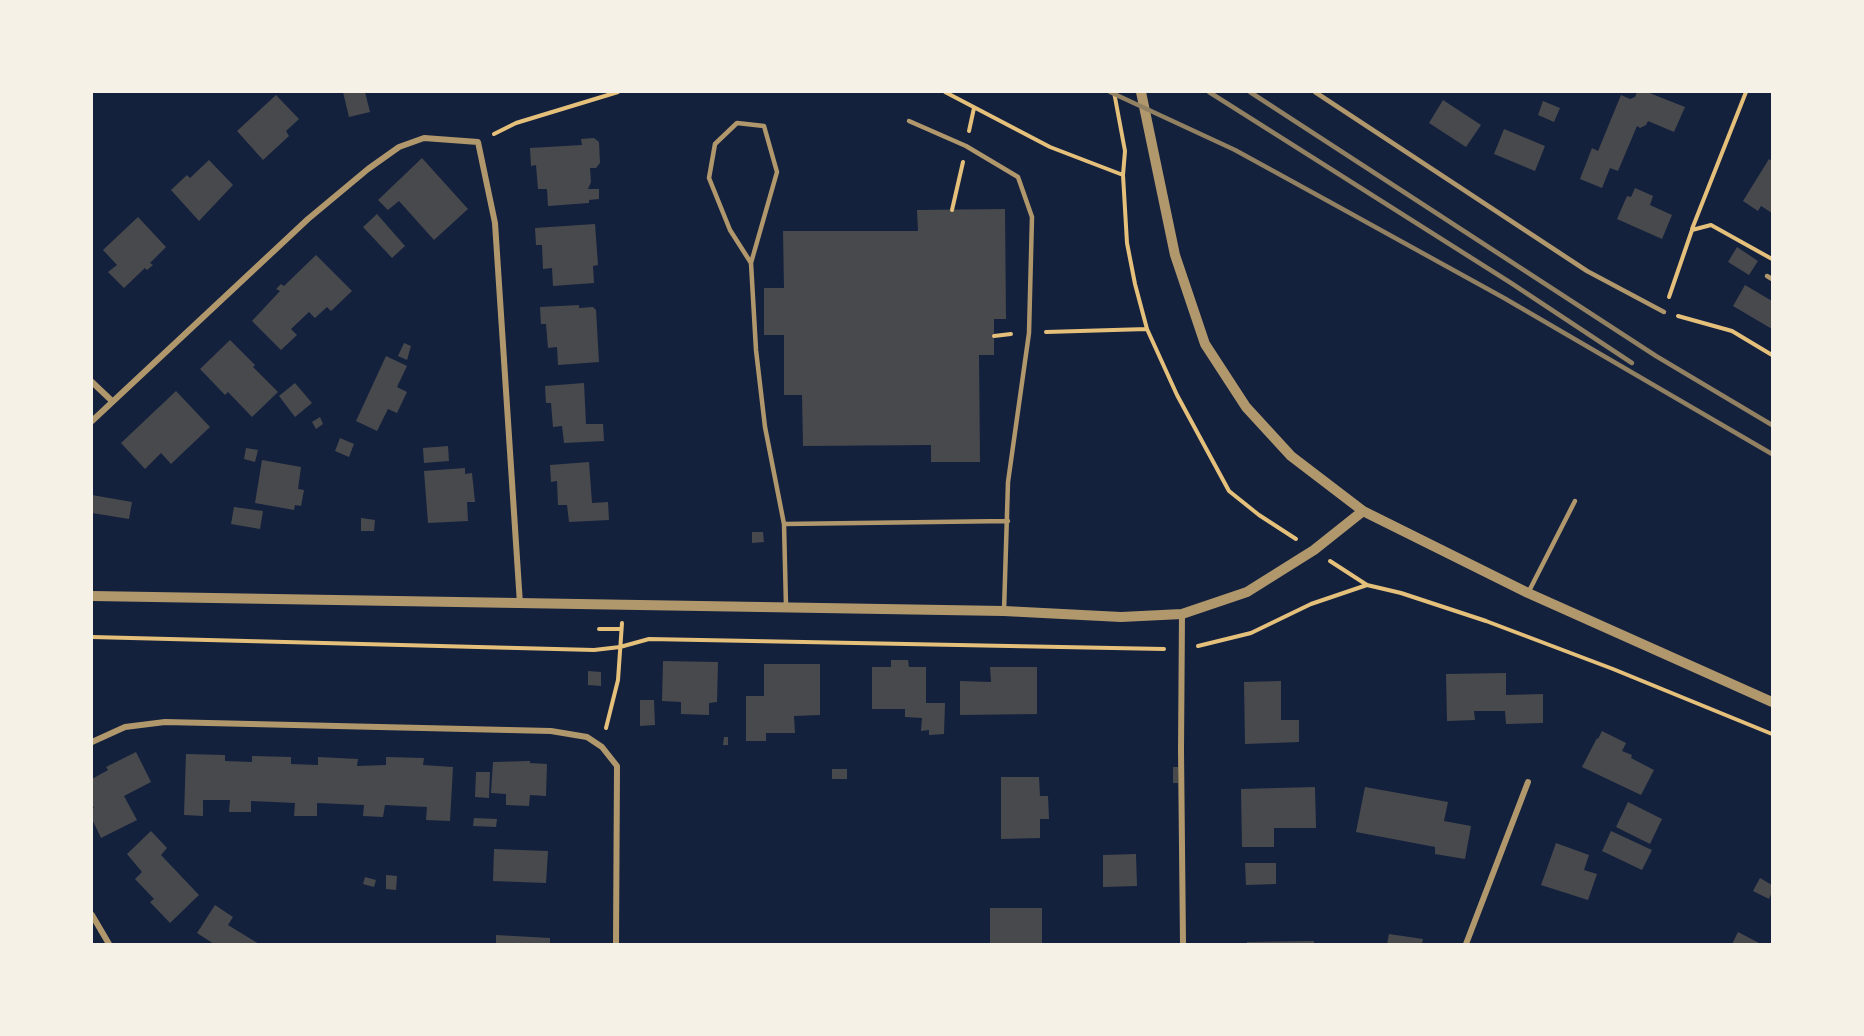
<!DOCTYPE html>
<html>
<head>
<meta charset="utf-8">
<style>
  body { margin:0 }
  #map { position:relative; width:1864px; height:1036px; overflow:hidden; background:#14213d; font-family:"Nunito Sans",sans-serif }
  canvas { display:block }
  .frame { position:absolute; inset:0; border:93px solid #f6f1e7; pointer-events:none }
</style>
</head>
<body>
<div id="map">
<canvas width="1864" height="1036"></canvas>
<div class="frame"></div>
</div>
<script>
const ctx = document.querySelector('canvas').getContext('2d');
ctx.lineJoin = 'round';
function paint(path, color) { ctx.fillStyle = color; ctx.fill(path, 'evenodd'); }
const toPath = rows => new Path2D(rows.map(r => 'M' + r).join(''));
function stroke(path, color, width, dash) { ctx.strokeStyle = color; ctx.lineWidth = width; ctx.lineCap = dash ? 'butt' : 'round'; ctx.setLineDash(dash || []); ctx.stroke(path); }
paint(toPath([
  [343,92,365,92,370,112,349,117],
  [1637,92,1647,92,1685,107,1674,132,1648,121,1646,125,1640,128,1637,126,1618,171,1610,168,1602,188,1580,179,1592,148,1598,151,1621,95,1630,99,1635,97],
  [276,95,299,119,286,131,289,136,263,160,237,131],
  [1443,100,1481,125,1466,147,1429,123],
  [1543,101,1560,108,1554,122,1538,115],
  [1504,129,1545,146,1535,171,1494,154],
  [594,138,599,142,600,163,596,168,590,168,591,182,588,189,599,189,599,199,589,200,589,203,548,206,547,189,538,189,536,165,531,166,530,148,582,145,581,139],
  [422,158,468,209,434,240,399,201,388,210,378,200],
  [1769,159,1772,161,1772,213,1761,206,1758,211,1743,201],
  [209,160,233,185,199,221,171,190,187,175,190,178],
  [1635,188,1653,196,1650,205,1672,215,1662,239,1617,219,1627,196,1631,197],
  [1005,209,1006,319,994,319,994,355,979,355,980,462,931,462,931,445,803,446,802,395,784,395,784,335,764,335,764,288,784,288,783,231,918,231,917,210],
  [377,214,405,246,392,258,363,227],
  [138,217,166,247,150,263,153,265,147,270,145,268,124,288,108,272,117,265,103,250],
  [595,224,598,265,593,266,594,283,553,286,552,268,543,269,542,245,536,245,535,228],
  [1737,247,1758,261,1749,275,1728,262],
  [316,255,352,291,331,311,327,307,315,318,309,312,291,329,297,335,281,350,252,321,280,291,276,289,281,284,284,286],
  [1745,285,1772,301,1772,329,1733,306],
  [579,305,579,308,593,307,596,310,599,362,558,365,557,347,548,348,546,324,541,324,540,307],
  [230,340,255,365,253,367,278,392,252,417,228,392,225,395,200,369],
  [404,343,411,346,407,360,398,356],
  [386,356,407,366,397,387,407,392,397,413,388,409,377,431,356,421],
  [295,383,312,403,295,417,279,396],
  [584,383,586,424,603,424,604,441,564,443,562,426,553,427,551,403,546,403,545,386],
  [176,391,210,427,171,464,161,453,145,469,121,443],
  [320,417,323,424,316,429,312,422],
  [340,438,354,444,349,457,335,451],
  [448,446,449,461,424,463,423,448],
  [246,448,258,450,255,462,244,459],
  [262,460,301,467,298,489,304,490,301,506,295,505,294,510,255,503],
  [589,462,592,503,608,502,609,520,569,522,567,505,558,505,557,481,551,482,550,465],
  [465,468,465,474,472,473,475,502,467,502,468,521,428,523,424,471],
  [92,495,132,502,129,519,92,513],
  [234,507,263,511,260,529,231,524],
  [361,518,375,520,374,531,361,531],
  [752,532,763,532,764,542,752,543],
  [891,660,908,660,909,667,926,667,926,703,945,703,944,734,929,735,929,730,921,731,922,718,905,717,905,709,872,709,872,667,891,667],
  [663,661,718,662,717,702,709,703,709,715,681,714,681,702,662,701],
  [764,664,820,664,820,715,794,716,795,733,766,733,766,741,746,741,746,696,764,696],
  [990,667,1037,667,1037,714,960,715,960,681,991,682],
  [588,671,601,672,601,686,588,685],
  [1506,673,1506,695,1543,694,1543,723,1506,724,1505,711,1474,711,1475,720,1447,721,1446,674],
  [1281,681,1281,720,1299,720,1299,742,1245,744,1244,682],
  [640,700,654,700,655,725,640,726],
  [1602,731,1626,743,1622,751,1632,755,1631,758,1654,770,1641,795,1582,767,1597,738,1598,739],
  [724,737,728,737,728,745,723,745],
  [136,752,151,782,124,796,137,820,101,838,92,819,92,809,94,808,92,804,92,779,108,770,106,767],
  [186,754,225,755,225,761,252,762,252,756,291,757,291,764,318,765,318,757,358,759,357,766,386,765,386,757,424,758,423,765,453,767,450,821,426,820,427,807,385,805,383,817,363,816,364,805,317,803,317,816,294,816,295,803,251,801,251,812,229,812,230,800,203,800,203,816,184,815],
  [530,761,530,763,547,764,546,796,530,795,529,806,506,805,506,794,491,793,493,762],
  [1173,767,1178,767,1178,783,1173,783],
  [832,769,847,769,847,779,832,779],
  [476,772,490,772,489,798,475,797],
  [1001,777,1039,777,1040,796,1048,796,1049,819,1040,819,1040,838,1001,839],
  [1315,787,1316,828,1274,828,1274,847,1242,847,1241,789],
  [1365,787,1448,802,1444,821,1471,826,1465,859,1435,854,1435,847,1356,832],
  [1628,802,1662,819,1650,844,1616,827],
  [474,818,497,819,496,827,473,826],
  [151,831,167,848,161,855,199,895,170,923,150,902,154,899,135,879,142,872,127,854],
  [1611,831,1652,850,1642,870,1602,851],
  [1556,843,1589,855,1584,870,1597,874,1588,900,1541,885],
  [494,849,548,851,546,883,493,881],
  [1136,854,1137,886,1103,887,1103,855],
  [1245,863,1276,863,1276,884,1246,885],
  [386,875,397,876,396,890,386,889],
  [365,877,376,880,374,887,363,884],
  [1760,878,1772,885,1772,892,1769,899,1753,891],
  [215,905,233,917,228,925,259,944,214,944,197,933],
  [990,908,1042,908,1042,944,990,944],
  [1738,932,1761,944,1732,944],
  [1389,934,1423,939,1422,944,1387,944],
  [496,935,550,938,550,944,496,944],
  [1314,941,1314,944,1247,944,1247,942]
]), '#48494c');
stroke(toPath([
  [945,92,1050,147,1123,175],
  [1114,92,1125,151,1123,175,1127,243,1135,284,1147,329,1177,395,1229,491,1259,515,1296,539],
  [969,131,974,108],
  [494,134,516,123,618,92],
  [952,210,963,162],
  [1692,229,1746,92],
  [1669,297,1692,230,1711,225,1772,259],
  [1678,316,1732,331,1772,355],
  [1046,332,1147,329],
  [994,336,1011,334],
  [1330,561,1367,585,1401,593,1486,621,1613,669,1772,734],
  [599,629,621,629],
  [92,637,594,650,620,647,649,639,1164,649],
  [1198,646,1251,633,1311,604,1367,585],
  [606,728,618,680,622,623]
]), '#e5c07b', 4);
stroke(toPath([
  [1315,92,1587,271,1664,312],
  [909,121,966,146,1018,177,1032,217,1029,333,1008,482,1004,611],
  [751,263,730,230,709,178,715,144,737,123,764,126,777,172,751,263,756,350,765,427,784,524,786,606],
  [1767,276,1772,279],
  [784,524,1008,521],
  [1528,593,1575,501]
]), '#b1986c', 4.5);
stroke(toPath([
  [92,382,112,401],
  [92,421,308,219,368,169,399,147,424,138,478,142,495,223,520,604],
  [1182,614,1181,750,1183,944],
  [92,742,125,727,165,722,551,731,587,737,602,747,617,766,616,944],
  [92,915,109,944],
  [1466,944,1528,782]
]), '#b1986c', 6);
stroke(toPath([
  [1141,92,1175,255,1205,344,1246,407,1291,456,1363,511,1528,593,1772,702],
  [92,596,1004,611,1121,617,1182,614,1247,592,1314,550,1363,511]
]), '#b1986c', 10);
stroke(toPath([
  [1110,92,1235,150,1328,201,1504,298,1772,454],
  [1209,92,1511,283,1632,363],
  [1250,92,1656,356,1772,425]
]), '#918062', 4.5);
</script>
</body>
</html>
